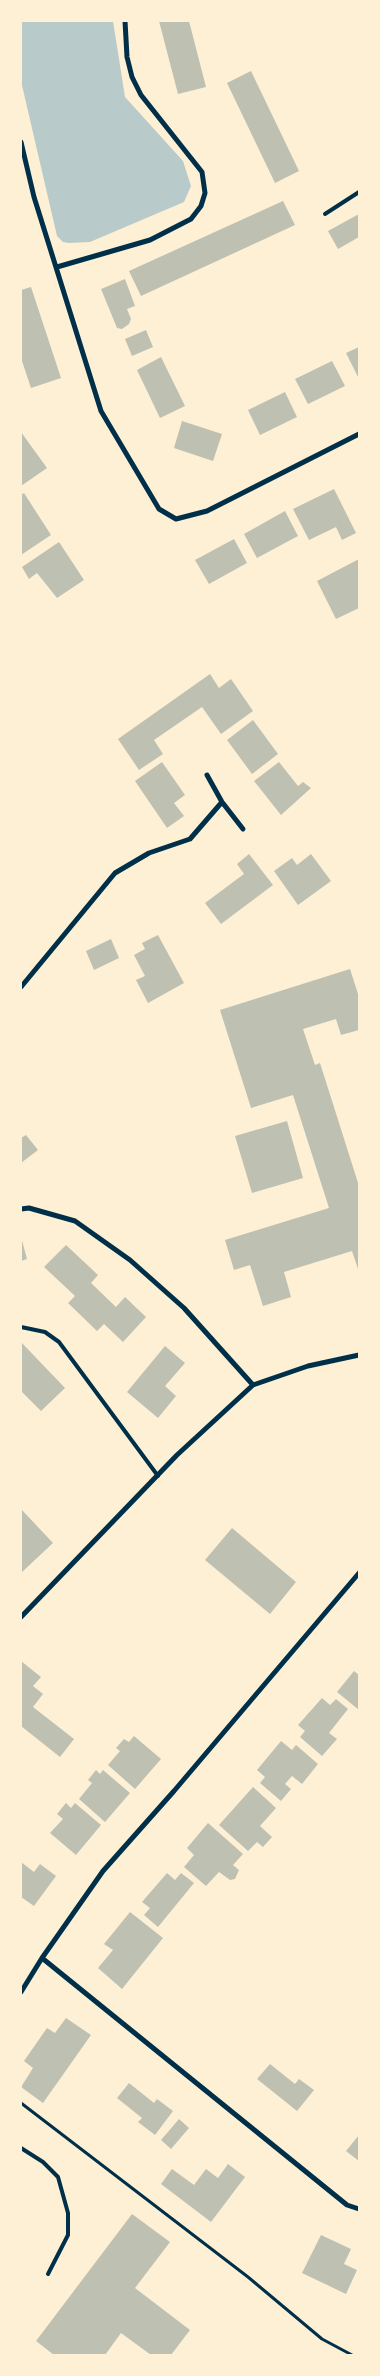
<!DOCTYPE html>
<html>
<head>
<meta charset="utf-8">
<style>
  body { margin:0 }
  #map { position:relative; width:380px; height:2376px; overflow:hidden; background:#fdf0d5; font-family:Signika,sans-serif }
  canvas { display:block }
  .frame { position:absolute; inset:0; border:22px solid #fdf0d5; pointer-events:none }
</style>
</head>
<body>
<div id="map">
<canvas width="380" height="2376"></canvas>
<div class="frame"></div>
</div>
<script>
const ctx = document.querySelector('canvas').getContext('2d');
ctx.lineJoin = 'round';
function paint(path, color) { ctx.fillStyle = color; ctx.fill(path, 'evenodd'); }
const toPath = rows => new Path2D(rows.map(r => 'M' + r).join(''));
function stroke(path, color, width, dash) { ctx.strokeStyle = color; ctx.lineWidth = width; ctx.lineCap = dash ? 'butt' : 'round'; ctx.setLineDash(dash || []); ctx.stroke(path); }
paint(toPath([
  [21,21,113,21,125,97,183,161,191,186,184,202,90,242,69,243,63,242,57,236,21,81]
]), '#b9caca');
paint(toPath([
  [159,21,189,21,206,87,178,94],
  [251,71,299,171,275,183,227,83],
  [283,201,295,225,141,296,129,271],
  [359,214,359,237,338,249,328,231],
  [125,279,135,306,127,309,131,319,129,324,122,329,117,328,101,289],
  [31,287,61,378,31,388,21,358,21,290],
  [146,330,153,347,132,356,125,339],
  [359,347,359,379,346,353],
  [161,357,185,406,160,418,137,370],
  [332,361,345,386,308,404,295,379],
  [285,392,297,417,260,435,248,410],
  [182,421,222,434,213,461,174,448],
  [21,432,47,468,21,486],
  [334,489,356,533,342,540,336,527,309,540,293,509],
  [24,493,51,535,21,555,21,495],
  [285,511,298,536,257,558,244,534],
  [234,539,247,563,209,584,195,560],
  [59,542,84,580,57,598,37,573,29,579,22,567],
  [359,559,359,608,336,619,317,581],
  [210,674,219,688,231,679,253,711,221,734,202,707,154,740,163,754,139,770,118,739],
  [253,720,278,754,252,774,227,740],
  [162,762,185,795,174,803,184,816,167,828,135,781],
  [279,762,298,786,303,782,311,788,281,815,254,781],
  [249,854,273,885,221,924,205,903,244,874,237,864],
  [311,854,331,881,298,905,274,871,292,858,297,865],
  [158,935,184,983,148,1003,136,980,145,976,134,955,145,949,142,943],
  [111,939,119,958,94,970,86,951],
  [350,969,359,997,359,1030,341,1035,336,1019,303,1029,315,1065,320,1063,359,1186,359,1272,352,1251,284,1272,291,1297,263,1306,250,1265,234,1270,225,1240,329,1208,293,1095,251,1108,220,1010],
  [287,1121,303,1178,252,1193,235,1136],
  [26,1135,38,1150,21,1163,21,1138],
  [21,1237,27,1259,21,1261],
  [66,1245,98,1275,91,1283,116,1307,125,1297,146,1317,123,1342,104,1324,97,1331,68,1303,75,1296,44,1267],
  [21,1342,65,1388,41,1411,21,1391],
  [165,1346,185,1363,165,1386,176,1396,158,1418,127,1392],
  [21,1509,53,1543,21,1573],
  [232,1528,296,1582,270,1614,205,1560],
  [21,1661,41,1677,33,1686,43,1694,33,1707,74,1739,60,1757,21,1726],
  [354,1671,359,1675,359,1710,337,1692],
  [322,1698,330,1705,336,1699,348,1709,329,1733,337,1739,322,1756,300,1737,305,1731,298,1725],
  [134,1736,161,1759,135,1789,108,1765,120,1751,116,1748,124,1739,129,1742],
  [281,1741,292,1750,296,1745,318,1764,302,1784,292,1776,285,1784,291,1789,281,1801,260,1783,265,1777,257,1770],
  [96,1770,100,1774,103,1770,130,1793,105,1822,79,1799,92,1783,88,1780],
  [253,1787,276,1808,260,1826,272,1837,263,1847,257,1842,248,1851,219,1825],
  [66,1803,71,1808,75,1803,101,1825,76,1855,50,1833,63,1819,57,1814],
  [208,1823,243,1854,233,1865,239,1870,235,1879,230,1880,219,1872,206,1886,184,1867,194,1855,187,1848],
  [21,1862,34,1872,40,1864,56,1876,34,1906,21,1897],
  [167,1873,175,1880,181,1873,194,1883,158,1927,144,1915,150,1908,142,1902],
  [130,1912,163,1938,122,1989,98,1968,113,1950,104,1944],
  [66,2018,91,2035,43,2103,21,2087,33,2068,24,2061,47,2028,55,2033],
  [270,2064,295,2084,299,2079,314,2090,297,2111,257,2079],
  [129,2083,154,2103,157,2099,173,2111,155,2135,138,2122,142,2118,117,2098],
  [179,2119,189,2128,171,2149,161,2140],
  [359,2135,359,2161,346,2151],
  [228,2164,245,2177,211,2222,161,2184,172,2169,194,2185,206,2169,218,2178],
  [132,2214,170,2242,135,2288,190,2330,171,2355,151,2355,121,2333,105,2355,54,2355,36,2341],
  [321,2235,351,2249,344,2264,357,2270,346,2294,302,2273]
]), '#bec0b2');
stroke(toPath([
  [21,2103,248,2277,322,2339,352,2355]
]), '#003049', 3);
stroke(toPath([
  [325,214,359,192],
  [21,1327,45,1332,59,1342,158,1476],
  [21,2148,43,2162,58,2177,68,2213,68,2235,48,2274]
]), '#003049', 4);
stroke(toPath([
  [21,142,34,197,101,411,159,509,176,519,207,511,359,434],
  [57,267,150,240,191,219,201,206,205,193,202,172,141,95,132,77,127,57,125,21],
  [207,775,222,802,243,829],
  [21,987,115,873,149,853,190,839,222,802],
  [21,1209,29,1208,75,1221,130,1260,184,1308,253,1385],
  [21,1617,177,1455,253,1385,308,1366,359,1355],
  [42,1958,347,2205,359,2209],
  [21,1992,42,1958,103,1871,174,1791,359,1573]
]), '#003049', 5);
</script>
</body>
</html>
